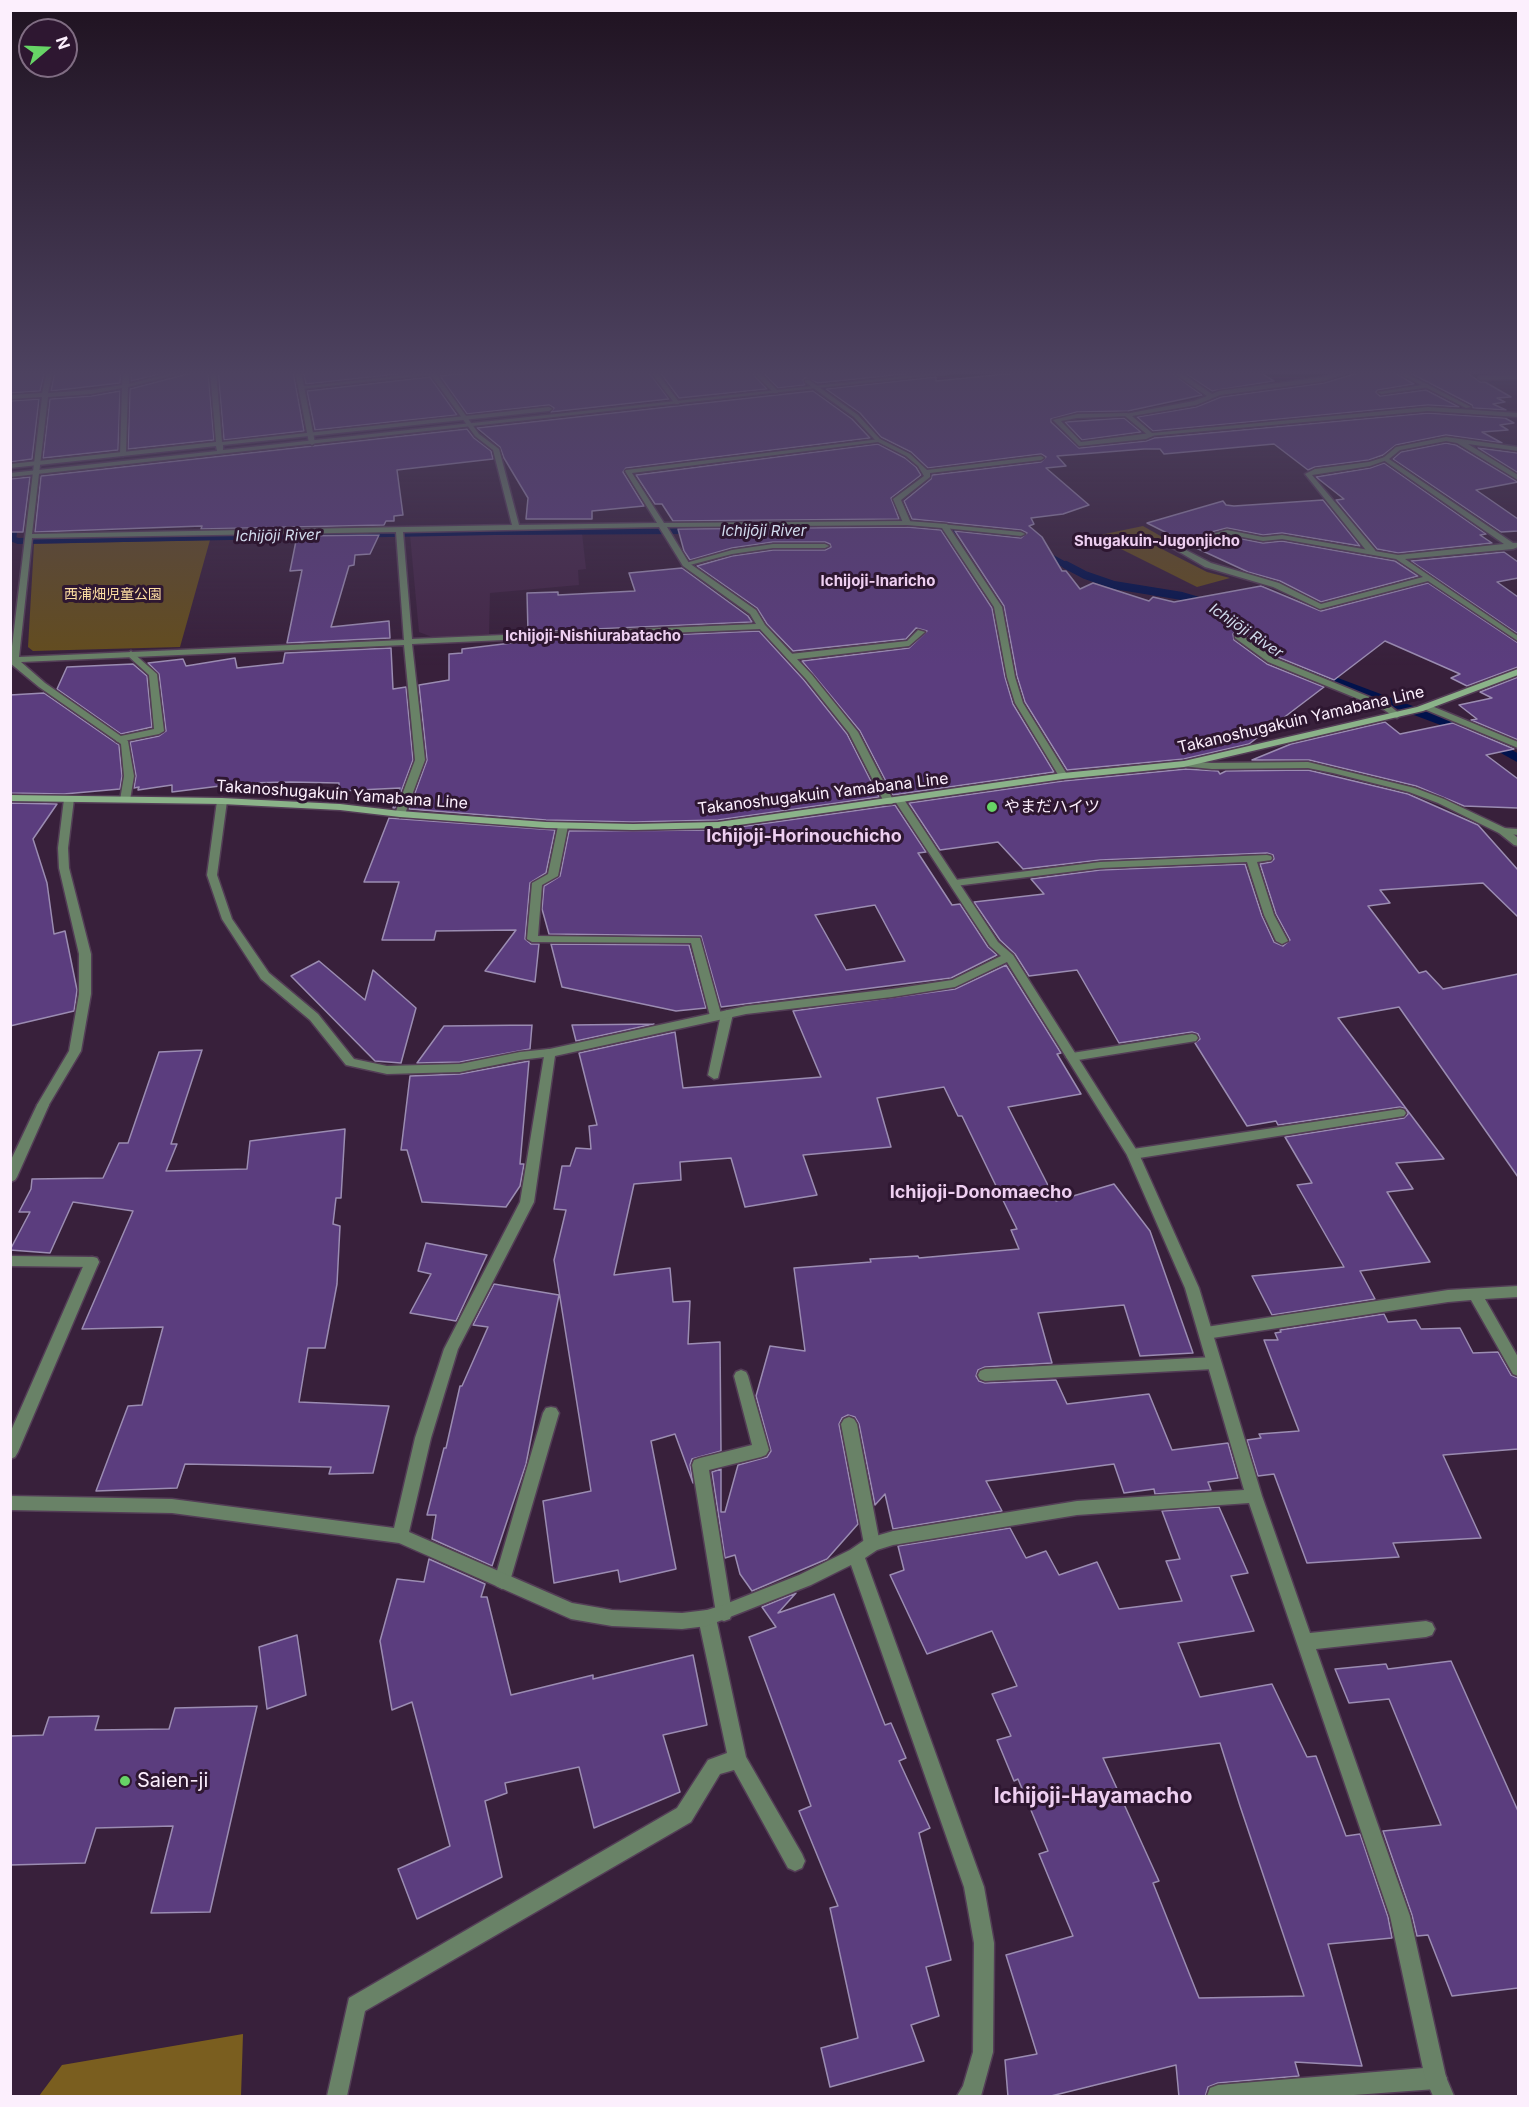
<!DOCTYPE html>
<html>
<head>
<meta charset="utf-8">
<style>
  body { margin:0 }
  #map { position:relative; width:1529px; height:2107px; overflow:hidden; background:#38203b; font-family:Inter,sans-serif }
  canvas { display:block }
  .frame { position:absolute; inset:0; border:12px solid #fceffd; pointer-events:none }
  .north { position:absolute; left:18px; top:18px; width:60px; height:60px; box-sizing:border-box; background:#2e1731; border:2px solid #806d83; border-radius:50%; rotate:71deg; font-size:16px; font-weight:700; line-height:24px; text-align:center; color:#fceffd }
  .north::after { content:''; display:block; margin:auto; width:21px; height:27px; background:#67d466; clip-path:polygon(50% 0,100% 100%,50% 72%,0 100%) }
</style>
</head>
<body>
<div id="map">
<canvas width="1529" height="2107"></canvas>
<div class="frame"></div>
<div class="north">N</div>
</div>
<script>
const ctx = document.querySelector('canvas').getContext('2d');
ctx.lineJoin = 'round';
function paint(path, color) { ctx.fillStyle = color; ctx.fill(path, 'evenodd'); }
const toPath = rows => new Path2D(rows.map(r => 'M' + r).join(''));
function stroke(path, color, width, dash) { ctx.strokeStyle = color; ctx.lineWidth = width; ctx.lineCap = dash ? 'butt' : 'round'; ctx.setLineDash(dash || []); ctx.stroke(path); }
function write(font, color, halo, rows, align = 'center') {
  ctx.font = font + ' Inter,"Noto Sans JP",sans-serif'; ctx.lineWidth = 6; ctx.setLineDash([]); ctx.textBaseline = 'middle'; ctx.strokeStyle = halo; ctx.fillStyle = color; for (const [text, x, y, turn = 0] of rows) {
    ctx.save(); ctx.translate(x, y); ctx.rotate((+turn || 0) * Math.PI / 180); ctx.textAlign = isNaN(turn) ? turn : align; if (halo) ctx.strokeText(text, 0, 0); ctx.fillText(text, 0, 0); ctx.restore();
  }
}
paint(toPath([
  [582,533,586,569,578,570,579,585,490,593,489,634,432,637,419,632,410,535]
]), '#442748');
paint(toPath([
  [1143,526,1171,542,1156,546,1207,572,1230,578,1197,587,1095,536],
  [210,540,180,647,33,651,28,647,34,544]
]), '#644d1d');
paint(toPath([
  [243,2034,241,2096,39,2096,62,2065]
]), '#7a5e1f');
stroke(toPath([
  [16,520,13,539,18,541,495,532,692,531],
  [938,530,997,534,1021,540],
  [1045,554,1069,567]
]), '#01124c', 6);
stroke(toPath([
  [1066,565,1085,575,1114,585,1182,596,1206,603],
  [1304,667,1332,680,1460,728],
  [1493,744,1518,758]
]), '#01124c', 8);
paint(toPath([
  [183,371,218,371,215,375,107,400,10,407,10,395,107,388,183,371]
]), '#01124c');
const building = toPath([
  [10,371,45,371,40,391,10,393,10,371],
  [55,371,121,371,120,383,51,391,55,371],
  [131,371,172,371,131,381,131,371],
  [192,371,208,371,214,440,128,449,130,389,191,373,192,371],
  [218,371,293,371,304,431,224,440,218,371],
  [303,371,417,371,418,372,306,384,303,371],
  [486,371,648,371,669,399,551,412,554,408,549,405,467,414,440,376,486,371],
  [659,371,750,371,767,389,679,398,659,371],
  [761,371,934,371,818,383,805,378,803,380,805,385,778,388,761,371],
  [1035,371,1169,371,1202,395,1128,411,1077,412,1051,419,1051,422,1079,448,1146,441,1154,438,1428,413,1505,418,1514,423,1500,425,1508,430,1482,432,1502,443,1446,435,1396,445,1383,455,1369,460,1315,467,1308,470,1274,444,1164,454,1160,449,1144,449,1057,456,1066,466,1046,468,1089,505,1063,514,1031,518,1034,524,1029,526,1042,537,1062,571,1066,571,1080,589,1093,583,1149,601,1153,597,1174,602,1261,586,1321,611,1428,583,1518,643,1518,667,1467,686,1451,678,1460,674,1385,641,1334,680,1275,656,1242,632,1235,632,1233,634,1234,640,1267,664,1324,687,1249,744,1184,759,1067,770,1025,702,1017,676,1004,606,955,531,1021,538,1027,533,1021,530,912,519,904,501,931,479,932,475,1041,462,1046,457,1041,454,928,468,911,452,881,437,860,413,826,389,936,377,936,381,1035,371],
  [1182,371,1258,371,1274,381,1212,391,1182,371],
  [1365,371,1392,371,1414,384,1378,390,1376,392,1380,396,1426,390,1459,407,1428,405,1153,431,1137,417,1196,407,1221,397,1324,383,1365,371],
  [1406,371,1465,371,1480,382,1485,382,1511,397,1497,398,1505,402,1493,404,1506,410,1473,408,1472,405,1406,371],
  [430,377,457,415,315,430,307,391,430,377],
  [120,391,118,450,43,458,50,399,91,396,120,391],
  [813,391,852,419,870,438,626,468,623,472,644,506,592,511,592,519,526,519,528,498,504,458,500,447,477,428,813,391],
  [39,399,32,459,10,462,10,401,39,399],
  [1124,418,1141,432,1082,440,1065,422,1124,418],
  [467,429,474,438,491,451,493,459,397,470,403,515,394,516,394,521,386,521,384,525,201,529,202,526,35,532,41,476,467,429],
  [1446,443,1456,445,1518,482,1476,490,1518,519,1518,531,1501,532,1393,459,1401,452,1446,443],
  [878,444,905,458,916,467,921,475,891,498,899,519,673,521,662,504,655,504,636,475,878,444],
  [1478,448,1518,453,1518,473,1478,448],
  [1384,463,1486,534,1480,535,1492,543,1398,553,1377,549,1336,500,1344,499,1316,477,1370,468,1384,463],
  [30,477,23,532,10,532,10,479,30,477],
  [1323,500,1360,546,1282,533,1263,535,1227,528,1181,540,1147,523,1223,501,1226,505,1234,506,1323,500],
  [907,527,941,530,992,608,1005,677,1013,704,1054,772,893,795,860,731,802,661,909,648,927,631,916,628,906,639,793,651,767,624,757,608,697,566,732,556,773,550,825,550,831,547,830,544,825,542,773,542,732,548,690,560,684,551,678,529,907,527],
  [379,535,370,554,355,555,354,565,349,566,331,627,389,621,390,638,287,643,302,570,290,571,297,536,379,535],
  [1227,536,1263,543,1282,541,1395,561,1418,576,1321,602,1280,581,1248,572,1192,546,1227,536],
  [1504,552,1518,562,1518,578,1497,582,1518,597,1518,634,1411,561,1504,552],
  [682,568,748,616,752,622,528,632,527,593,558,592,558,595,635,591,629,573,682,568],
  [759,631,804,680,847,734,879,797,718,820,633,822,546,820,409,809,427,760,419,685,449,680,449,654,462,653,462,649,528,641,759,631],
  [391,648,393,689,406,687,413,760,395,808,393,808,400,788,339,791,339,783,290,782,244,783,172,792,172,785,138,790,139,787,134,788,136,776,130,742,159,736,166,731,159,674,148,663,183,659,186,666,235,658,237,668,283,663,285,653,391,648],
  [133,664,147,676,152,727,121,734,57,689,67,667,133,664],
  [1518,677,1518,740,1471,720,1477,719,1459,705,1492,698,1480,692,1518,677],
  [44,693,119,745,122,776,120,789,64,794,10,793,10,695,44,693],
  [1385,722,1400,734,1453,723,1514,749,1486,755,1518,779,1518,808,1464,806,1416,786,1309,760,1252,760,1291,744,1385,722],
  [1186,769,1218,771,1220,774,1226,771,1308,770,1408,794,1478,825,1518,870,1518,917,1483,883,1380,890,1390,903,1368,906,1419,973,1426,971,1443,989,1518,974,1518,1177,1399,1007,1338,1018,1444,1159,1396,1163,1413,1189,1387,1192,1430,1262,1360,1271,1375,1299,1272,1315,1252,1276,1344,1267,1297,1185,1312,1183,1285,1137,1404,1118,1408,1114,1406,1109,1400,1107,1278,1125,1276,1121,1247,1126,1195,1043,1200,1039,1198,1034,1192,1032,1119,1043,1077,970,1029,976,1015,954,1000,940,974,902,1044,894,1031,879,1100,870,1245,864,1262,916,1274,942,1283,946,1290,940,1276,914,1260,864,1271,862,1274,859,1273,855,1267,853,1100,860,1023,869,998,842,940,850,909,803,1063,781,1186,769],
  [10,803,57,804,33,839,47,883,54,934,65,931,77,990,74,1011,10,1026,10,803],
  [895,805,926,852,918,853,952,905,960,904,988,947,997,955,951,978,721,1007,701,936,549,934,542,909,544,886,560,876,569,831,718,830,895,805],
  [875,905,905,961,846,970,815,915,875,905],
  [389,818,555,830,546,873,530,883,525,939,531,944,539,944,535,982,485,971,516,930,436,931,434,940,382,940,399,882,364,882,389,818],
  [551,944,689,945,706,1008,676,1011,562,987,551,944],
  [319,961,365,1000,373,970,416,1008,401,1063,375,1061,291,976,319,961],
  [1006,965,1061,1053,1057,1054,1081,1094,1008,1107,1056,1201,1114,1184,1150,1231,1193,1353,1140,1356,1124,1305,1038,1313,1052,1363,985,1367,978,1370,976,1376,979,1381,985,1383,1056,1380,1067,1404,1149,1394,1172,1450,1228,1443,1238,1478,1208,1482,1211,1490,1155,1494,1154,1489,1124,1493,1114,1464,986,1481,1002,1511,893,1529,885,1494,875,1505,859,1424,855,1417,848,1415,842,1418,839,1424,858,1524,827,1559,752,1591,740,1574,735,1555,725,1558,712,1472,721,1469,721,1512,725,1512,738,1465,767,1457,771,1451,756,1396,770,1346,805,1351,794,1268,871,1262,870,1259,918,1256,919,1258,1019,1249,1011,1230,1017,1229,962,1116,958,1116,944,1087,877,1098,891,1147,803,1155,817,1195,745,1207,731,1158,680,1162,681,1180,634,1184,614,1275,670,1268,673,1302,690,1301,688,1344,720,1342,721,1451,692,1459,690,1465,693,1483,675,1434,651,1441,676,1569,620,1582,618,1570,554,1583,543,1501,591,1491,554,1260,566,1210,554,1209,562,1166,570,1166,576,1148,591,1149,589,1126,597,1125,579,1053,675,1032,683,1088,821,1077,793,1011,955,989,1006,965],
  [654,1024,576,1041,572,1025,654,1024],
  [532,1025,530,1049,460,1062,417,1063,444,1026,532,1025],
  [202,1050,171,1144,177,1144,166,1171,247,1169,250,1141,345,1129,341,1198,336,1198,333,1224,340,1226,337,1284,325,1348,308,1348,299,1402,389,1406,373,1473,329,1474,331,1467,185,1464,177,1488,96,1491,128,1406,142,1405,163,1327,82,1329,133,1211,73,1202,50,1253,10,1250,30,1212,19,1212,31,1189,32,1179,103,1178,119,1143,128,1143,159,1052,202,1050],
  [529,1061,520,1164,524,1164,520,1186,506,1207,422,1202,407,1150,401,1150,410,1076,460,1074,529,1061],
  [426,1243,487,1255,456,1321,410,1313,431,1274,418,1271,426,1243],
  [494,1284,559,1295,526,1464,492,1566,432,1539,436,1515,427,1515,444,1448,446,1448,460,1386,462,1386,488,1327,473,1325,494,1284],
  [1384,1314,1388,1322,1416,1320,1421,1329,1460,1328,1473,1353,1498,1352,1511,1375,1518,1378,1518,1449,1443,1455,1481,1538,1393,1543,1399,1557,1307,1563,1274,1474,1258,1476,1247,1440,1261,1438,1259,1434,1299,1431,1264,1340,1278,1340,1275,1333,1281,1332,1280,1330,1384,1314],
  [1219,1507,1248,1573,1231,1576,1254,1631,1178,1643,1200,1697,1272,1684,1307,1757,1316,1756,1346,1836,1360,1834,1388,1917,1392,1938,1328,1944,1362,2066,1295,2062,1299,2076,1218,2083,1208,2087,1205,2097,1179,2097,1176,2065,1047,2097,1008,2097,1005,2060,1037,2054,1006,1955,1073,1936,1039,1854,1048,1851,1018,1779,1014,1781,997,1740,1011,1736,992,1694,1017,1686,992,1631,927,1654,890,1575,904,1570,898,1546,1010,1528,1026,1558,1046,1551,1059,1575,1097,1562,1119,1609,1182,1601,1166,1561,1180,1559,1162,1511,1219,1507],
  [1220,1743,1240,1806,1304,1996,1199,1998,1153,1883,1159,1881,1103,1758,1220,1743],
  [429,1559,485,1584,481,1597,487,1597,511,1695,593,1675,593,1679,693,1655,707,1725,663,1735,680,1792,594,1828,579,1767,505,1783,507,1793,485,1801,502,1877,417,1919,398,1869,450,1846,412,1702,392,1710,380,1641,397,1579,424,1582,429,1559],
  [796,1593,778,1613,834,1594,885,1725,891,1723,906,1758,899,1761,930,1828,919,1833,951,1960,926,1967,939,2016,911,2025,924,2061,830,2087,821,2048,858,2038,830,1908,838,1906,799,1811,811,1806,749,1637,776,1627,762,1607,796,1593],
  [297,1635,306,1695,267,1709,259,1647,297,1635],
  [1451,1661,1518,1811,1518,1988,1452,1996,1428,1935,1417,1936,1412,1915,1383,1831,1441,1825,1389,1699,1349,1703,1335,1669,1386,1664,1388,1669,1451,1661],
  [257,1706,210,1912,151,1913,173,1826,96,1828,85,1863,10,1865,10,1736,43,1735,49,1717,99,1716,95,1730,169,1729,175,1708,257,1706]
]);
paint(building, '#5b3d7e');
stroke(building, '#9b8cb2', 1.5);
const service = toPath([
  [444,371,463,371,301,389,298,387,444,371],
  [1518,375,1518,379,1481,380,1478,378,1481,376,1518,375],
  [805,380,809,380,858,415,880,439,910,454,927,470,1041,456,1044,458,1041,460,930,473,930,477,901,500,911,523,904,525,893,499,924,476,918,466,906,456,876,441,854,417,805,382,805,380],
  [1428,384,1430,387,1381,394,1378,392,1428,384],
  [1127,413,1130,415,1129,416,1077,418,1061,421,1081,442,1151,433,1154,435,1153,436,1146,439,1079,446,1053,420,1077,414,1127,413],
  [1385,457,1388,459,1387,460,1370,466,1312,475,1375,550,1376,552,1372,554,1369,554,1305,474,1315,469,1369,462,1385,457],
  [941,524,1021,532,1025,534,1021,536,944,528,940,526,941,524],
  [773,544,825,544,829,546,825,548,773,548,732,554,686,566,682,564,732,550,773,544],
  [918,630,925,632,909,646,790,660,786,657,790,654,907,641,918,630],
  [1235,634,1241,634,1274,658,1389,705,1401,715,1397,718,1394,717,1383,709,1268,662,1235,638,1235,634],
  [131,651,157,674,164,731,159,734,119,742,116,741,116,737,154,729,149,675,128,656,127,654,131,651],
  [222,798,227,801,217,875,232,919,269,973,318,1014,354,1059,387,1066,460,1064,520,1052,549,1049,553,1050,555,1053,553,1056,520,1060,460,1072,387,1074,346,1065,310,1020,261,979,222,919,207,875,217,801,222,798],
  [563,823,568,826,558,876,542,885,538,936,700,938,721,1014,727,1010,733,1014,718,1078,714,1079,708,1075,720,1019,716,1020,710,1016,691,943,532,942,527,939,532,883,548,874,558,826,563,823],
  [1503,828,1518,829,1518,835,1499,833,1498,831,1503,828],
  [1267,855,1271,856,1272,858,1271,860,1257,862,1274,915,1288,941,1282,944,1276,941,1264,915,1247,862,1100,868,955,886,950,883,955,880,1100,862,1267,855],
  [1192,1034,1196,1035,1198,1038,1196,1041,1072,1061,1066,1057,1072,1053,1192,1034],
  [43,1101,49,1105,17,1177,15,1180,10,1182,10,1162,37,1105,43,1101],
  [1400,1109,1404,1110,1406,1113,1404,1116,1133,1159,1128,1157,1127,1154,1128,1151,1133,1149,1400,1109],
  [10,1256,92,1257,97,1258,99,1262,97,1266,92,1267,10,1266,10,1256],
  [1518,1286,1518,1297,1485,1299,1518,1357,1518,1376,1513,1374,1471,1300,1448,1302,1206,1339,1201,1337,1199,1333,1201,1329,1206,1327,1448,1290,1518,1286],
  [1214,1357,1219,1359,1221,1363,1219,1367,1214,1369,985,1381,980,1379,978,1375,980,1371,985,1369,1214,1357],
  [741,1370,746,1372,748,1376,769,1450,766,1455,761,1457,709,1470,732,1613,730,1619,724,1621,718,1619,716,1613,692,1465,694,1460,700,1458,752,1445,734,1376,736,1372,741,1370],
  [551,1407,556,1408,559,1413,510,1581,508,1586,502,1589,496,1586,494,1581,543,1413,546,1408,551,1407],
  [849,1417,854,1419,857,1424,880,1544,878,1549,872,1551,866,1549,864,1544,841,1424,844,1419,849,1417],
  [707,1610,713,1612,716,1618,746,1757,802,1854,805,1861,802,1868,795,1871,788,1868,734,1770,720,1774,691,1822,365,2011,347,2096,327,2096,349,1998,677,1808,708,1760,727,1753,698,1618,701,1612,707,1610],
  [1436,2067,1443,2071,1447,2078,1443,2085,1436,2089,1340,2096,1207,2096,1210,2088,1218,2085,1436,2067]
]);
const minor = toPath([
  [47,371,53,371,48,393,91,390,122,385,123,371,129,371,129,384,180,371,190,371,128,387,126,454,123,456,120,454,122,388,91,394,48,397,32,534,512,525,493,450,475,436,428,371,434,371,479,434,499,449,519,525,657,523,625,471,626,470,880,439,881,440,878,442,632,473,664,523,907,521,947,524,1002,607,1015,677,1023,703,1068,776,1063,779,1060,778,1015,703,1007,677,994,607,942,528,907,525,667,527,689,563,756,610,765,625,812,675,858,732,894,802,892,804,886,804,884,802,849,733,806,679,760,629,412,644,425,760,405,814,400,817,395,814,415,760,404,645,21,662,45,683,128,741,134,776,130,800,128,802,122,802,120,800,124,776,121,744,39,687,10,663,42,397,10,399,10,395,42,393,47,371],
  [659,527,683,566,750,614,756,624,412,639,403,532,659,527],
  [396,532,404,640,19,657,32,538,396,532],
  [295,371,301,371,315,443,312,445,309,443,295,371],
  [650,371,656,371,679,402,679,404,675,404,650,371],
  [752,371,758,371,778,391,778,393,774,393,752,371],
  [1171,371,1178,371,1212,394,1219,391,1323,377,1343,371,1351,371,1324,381,1220,395,1196,405,1132,416,1152,433,1428,407,1518,413,1518,417,1428,411,1149,436,1125,416,1125,414,1194,401,1207,396,1171,371],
  [1394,371,1401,371,1471,407,1466,408,1394,371],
  [1446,437,1518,447,1518,451,1468,444,1518,475,1518,480,1457,443,1446,441,1400,450,1389,459,1513,543,1518,543,1518,547,1513,549,1405,559,1518,636,1518,641,1428,581,1320,609,1273,587,1205,567,1169,546,1227,530,1263,537,1282,535,1398,555,1504,544,1382,459,1396,447,1446,437],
  [1227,534,1263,541,1282,539,1396,559,1423,577,1321,604,1279,583,1211,563,1180,547,1227,534],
  [1427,704,1518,742,1518,748,1424,709,1424,705,1427,704],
  [1184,761,1212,763,1308,762,1415,788,1444,799,1507,829,1518,838,1518,846,1514,845,1499,833,1438,803,1409,792,1333,773,1308,768,1212,769,1181,766,1181,762,1184,761],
  [69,796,74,799,68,848,69,868,91,954,91,994,81,1051,47,1108,43,1109,37,1105,69,1051,79,994,79,954,59,868,58,848,64,799,69,796],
  [900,798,905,801,998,942,1013,955,1139,1154,1199,1288,1262,1496,1310,1633,1426,1621,1432,1623,1435,1629,1432,1635,1426,1637,1316,1649,1410,1916,1446,2077,1454,2096,1433,2096,1425,2078,1390,1916,1249,1503,1077,1515,893,1545,877,1550,865,1558,984,1887,994,1943,993,2052,981,2096,957,2096,963,2086,973,2052,974,1943,964,1887,851,1565,811,1585,707,1626,682,1629,612,1626,571,1619,399,1543,172,1513,10,1510,10,1496,172,1499,394,1528,415,1438,444,1349,520,1202,545,1050,746,1006,892,989,952,980,1001,956,990,946,895,801,900,798],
  [1007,962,1127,1155,1185,1288,1244,1490,1077,1501,893,1531,866,1539,850,1550,799,1575,723,1605,707,1610,682,1613,612,1610,572,1603,409,1532,431,1438,458,1349,534,1202,555,1056,746,1014,892,997,955,987,1007,962],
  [92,1257,97,1258,99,1262,18,1452,15,1457,10,1459,10,1433,85,1262,87,1258,92,1257]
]);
const tertiary = toPath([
  [210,371,216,371,222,442,549,407,552,409,549,411,223,445,223,450,953,371,971,371,10,477,10,473,217,451,216,446,10,468,10,464,216,442,210,371]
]);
const secondary = toPath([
  [1518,669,1518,675,1423,711,1184,767,1063,779,718,828,633,830,546,828,400,817,340,810,222,804,10,801,10,795,222,798,340,804,400,811,546,822,633,824,718,822,1063,773,1184,761,1417,707,1518,669]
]);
stroke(service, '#533d56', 3);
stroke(minor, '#533d56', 3);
stroke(tertiary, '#533d56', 3);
stroke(secondary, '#533d56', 3);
paint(service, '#698267');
paint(minor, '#698267');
paint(tertiary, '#698267');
paint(secondary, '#8bb389');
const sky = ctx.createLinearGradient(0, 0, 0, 666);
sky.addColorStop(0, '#1f1220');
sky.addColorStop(0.56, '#4d4260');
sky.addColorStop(1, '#4d426000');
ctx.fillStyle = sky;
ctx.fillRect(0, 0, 1529, 666);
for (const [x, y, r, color] of [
  [992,807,6,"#67d466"],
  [125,1781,6,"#67d466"]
]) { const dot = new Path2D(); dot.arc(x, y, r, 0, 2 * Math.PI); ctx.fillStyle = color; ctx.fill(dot); stroke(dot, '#2e1731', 2); }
write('14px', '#fddea2', '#2e1731', [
  ["西浦畑児童公園",113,595]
]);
write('italic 15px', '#d2dcee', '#2e1731', [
  ["Ichijōji River",764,531],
  ["Ichijōji River",278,536,-1],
  ["Ichijōji River",1246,631,34]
]);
write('bold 15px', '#eecff1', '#2e1731', [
  ["Shugakuin-Jugonjicho",1157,541],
  ["Ichijoji-Inaricho",878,581],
  ["Ichijoji-Nishiurabatacho",593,636]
]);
write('16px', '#fceffd', '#2e1731', [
  ["Takanoshugakuin Yamabana Line",1301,720,-13],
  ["Takanoshugakuin Yamabana Line",823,794,-7],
  ["Takanoshugakuin Yamabana Line",342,795,4]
]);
write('16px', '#fceffd', '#2e1731', [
  ["やまだハイツ",1004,807]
], 'left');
write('bold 18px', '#eecff1', '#2e1731', [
  ["Ichijoji-Horinouchicho",804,837],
  ["Ichijoji-Donomaecho",981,1193]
]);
write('20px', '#fceffd', '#2e1731', [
  ["Saien-ji",137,1781]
], 'left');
write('bold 21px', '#eecff1', '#2e1731', [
  ["Ichijoji-Hayamacho",1093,1797]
]);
</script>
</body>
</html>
